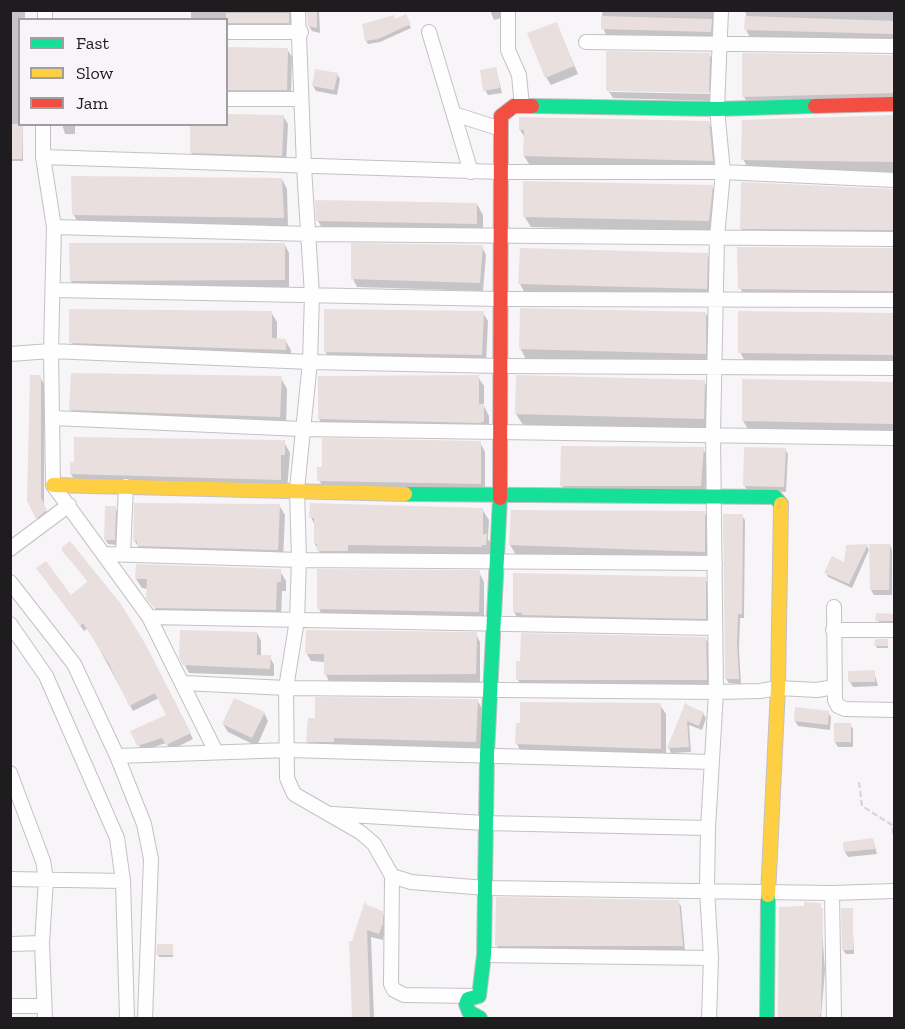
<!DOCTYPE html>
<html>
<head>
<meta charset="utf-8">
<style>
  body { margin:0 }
  #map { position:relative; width:905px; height:1029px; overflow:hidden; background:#f8f5f9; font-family:"Zilla Slab",serif }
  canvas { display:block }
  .frame { position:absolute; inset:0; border:12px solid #1e1c1e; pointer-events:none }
  .legend { position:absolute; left:18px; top:18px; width:210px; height:108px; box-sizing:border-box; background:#f9f4fa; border:2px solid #a19ea2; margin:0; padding:8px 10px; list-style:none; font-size:18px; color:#1e1c1e }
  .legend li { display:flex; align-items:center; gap:12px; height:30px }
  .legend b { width:30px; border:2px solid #a19ea2 }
</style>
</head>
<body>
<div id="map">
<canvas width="905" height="1029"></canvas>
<div class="frame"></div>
<ul class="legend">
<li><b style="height:8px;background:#16e098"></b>Fast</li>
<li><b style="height:8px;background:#ffcf43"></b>Slow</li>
<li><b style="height:8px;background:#f24e42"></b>Jam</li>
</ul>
</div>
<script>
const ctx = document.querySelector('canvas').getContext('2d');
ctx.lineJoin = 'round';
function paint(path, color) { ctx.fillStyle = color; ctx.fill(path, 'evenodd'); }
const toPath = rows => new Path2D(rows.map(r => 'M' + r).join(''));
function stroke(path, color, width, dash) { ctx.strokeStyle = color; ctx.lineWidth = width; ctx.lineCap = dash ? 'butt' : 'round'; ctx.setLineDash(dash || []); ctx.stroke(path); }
paint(toPath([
  [10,10,25,10,25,20,20,20,20,124,23,124,23,161,10,161],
  [191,10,293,10,293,31,226,33,226,20,191,20],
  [307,10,319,10,320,33,312,31,309,26],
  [490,10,502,10,501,18,494,20],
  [602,10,717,10,715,39,607,37,603,28],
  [742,10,894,10,894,43,751,39,746,30,746,13],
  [405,16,411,28,380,42,368,44,366,41],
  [556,23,578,74,551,85,546,77],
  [226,49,287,49,292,57,291,97,226,97],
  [607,53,709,54,714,62,713,91,610,89,610,92,713,94,713,101,613,98,608,90],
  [744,55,894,57,894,103,750,107,744,97],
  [496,68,502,93,488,95,485,90],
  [337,74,340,79,337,95,316,91,313,86],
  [283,116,288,124,286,164,196,161,191,152,226,124],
  [894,117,894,172,749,170,743,159,744,121],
  [708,122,715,134,718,171,531,167,524,156,525,138,520,130],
  [62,124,75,124,75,134,65,134],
  [282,179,287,189,288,227,79,224,73,214],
  [742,183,894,190,894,240,747,239,741,228],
  [712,186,718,197,715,232,531,227,524,216],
  [477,204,483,215,483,234,324,232,318,221],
  [285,245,289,253,289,288,76,289,71,281],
  [482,247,486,255,483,291,357,287,353,279],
  [739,248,894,249,894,301,746,299,740,288],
  [707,254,713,265,712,300,526,295,520,284],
  [271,312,277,322,277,340,285,340,291,350,291,360,76,352,71,342],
  [740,312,894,315,894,366,746,363,740,352],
  [483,313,488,321,486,363,330,359,325,351],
  [706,314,712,325,711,364,526,359,520,348],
  [40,377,44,384,44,507,50,518,41,524,28,501],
  [478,377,484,386,484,406,489,416,489,430,325,428,319,419],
  [517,377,704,382,711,393,710,430,523,425,516,414],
  [281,378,287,389,286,428,77,420,70,409],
  [743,381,894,383,894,434,750,432,743,421],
  [284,442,290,453,287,490,78,485,71,474],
  [480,442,485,452,485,493,325,490,319,480],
  [703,449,708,457,705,493,566,493,562,485],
  [785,449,788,454,786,492,747,490,744,485],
  [279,505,285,515,283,560,140,550,134,540],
  [115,507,118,513,117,545,108,544,105,539],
  [482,509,489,520,488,539,492,546,492,555,325,562,315,544,315,526,311,517],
  [512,512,704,512,710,522,710,561,516,555,510,545],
  [742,516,745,520,744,618,740,618,739,650,741,684,729,683,726,679],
  [890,545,892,550,892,595,874,595,871,590],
  [867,546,869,550,852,588,828,577,826,572,846,564],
  [64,551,149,653,193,739,171,750,166,743,142,751,132,732,169,716,159,698,133,711,88,628,84,631,41,574,70,597,89,583],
  [280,571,286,581,286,591,282,591,281,620,161,618,148,597,148,589,142,588,136,579],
  [479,572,484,582,484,621,324,619,319,609],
  [705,578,709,586,710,627,519,620,514,612],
  [877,615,894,615,894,626,880,626],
  [257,633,261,641,261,656,270,657,274,665,274,676,189,673,181,658],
  [476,634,480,642,480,682,330,683,326,675,325,662,311,661,307,654],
  [705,638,712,649,712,691,524,691,518,680],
  [887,640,888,648,877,648,876,646],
  [874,672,878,686,853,687,850,682],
  [477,700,483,710,481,750,313,750,307,741,316,720],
  [685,704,703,713,706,718,702,730,689,725,691,752,671,753,669,748],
  [660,705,666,714,666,758,522,754,517,744,518,725],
  [828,712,831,717,830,730,798,726,795,721],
  [264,713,268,721,257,746,228,732,223,724],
  [850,724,853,729,853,747,838,747,835,742],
  [873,840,877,854,848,857,845,852,844,843],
  [678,901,681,906,685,951,500,951,497,946],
  [820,905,825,970,821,1018,778,1018,781,908],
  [852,909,854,954,846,954,843,950],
  [382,912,386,920,383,940,371,937,374,1018,353,1018,351,943],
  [172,945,173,957,159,957,158,955]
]), '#0003');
paint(toPath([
  [307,10,317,10,317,28,308,26],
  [226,13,289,13,289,23,226,23],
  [406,14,411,24,378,39,365,41,362,24,394,15,395,19],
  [601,16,712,19,711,32,601,29],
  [745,16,894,21,894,34,744,30],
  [557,22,574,66,545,78,527,33],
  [226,47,288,48,287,90,226,90],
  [606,51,710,53,709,93,606,91],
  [742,53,894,55,894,93,742,97],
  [496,67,500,88,483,91,480,70],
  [315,69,338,73,334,90,312,86],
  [226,114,284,115,282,156,190,153,190,124,226,124],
  [894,115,894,162,741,160,742,120],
  [519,117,709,121,713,161,523,156,524,130,519,130],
  [10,124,23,124,22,159,10,159],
  [71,176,282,178,284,218,72,215],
  [523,181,713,185,709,221,523,217],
  [741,182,894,189,894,230,740,229],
  [315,200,477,203,477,224,316,221],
  [69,243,285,243,285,280,70,281],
  [351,243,483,245,480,283,351,279],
  [737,247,894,248,894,291,738,289],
  [520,248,708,253,707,289,518,284],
  [520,308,706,312,706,354,519,349],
  [69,309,272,311,272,338,286,339,286,350,69,343],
  [324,309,484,311,482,355,324,352],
  [738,311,894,313,894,355,738,353],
  [71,373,282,376,280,417,69,410],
  [30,375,41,375,41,498,47,510,36,519,27,501],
  [479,375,479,404,484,404,484,421,481,423,318,419,318,376],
  [516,375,705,380,704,419,515,414],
  [742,379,894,382,894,424,742,421],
  [74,437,285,440,285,455,281,455,281,480,70,474,70,462,74,462],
  [322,438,481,441,481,484,317,481,317,467,322,467],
  [561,446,704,447,701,486,560,486],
  [744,447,786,448,784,487,743,486],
  [134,503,280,504,278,550,137,546,137,541,133,541],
  [310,503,483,508,483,534,487,534,486,545,482,545,482,547,348,545,348,551,317,551,317,544,314,544,314,518,309,518],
  [105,506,116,506,115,540,104,540],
  [511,510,705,511,705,552,509,545],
  [723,514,743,514,742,614,738,614,737,644,739,679,725,679],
  [70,541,121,604,146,645,191,733,166,745,162,738,137,746,130,731,166,715,155,693,129,706,109,664,83,623,80,626,36,568,46,561,71,595,88,581,62,551,62,547],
  [868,544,849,584,824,573,832,556,844,562,846,545],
  [869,544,890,544,889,590,870,590],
  [136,564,281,569,281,582,277,582,276,610,154,608,146,598,147,579,135,579],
  [317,569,480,570,479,612,317,609],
  [513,573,706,577,706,619,522,615,522,613,513,612],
  [876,613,894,614,894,621,875,621],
  [180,630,257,632,257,655,271,655,270,669,183,665,179,658],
  [306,630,477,632,476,674,324,675,324,654,305,654],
  [521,633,706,637,707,680,516,680,516,661,520,661],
  [875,639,888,639,888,646,874,646],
  [875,670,875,682,848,682,848,671],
  [315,697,478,699,476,742,334,738,334,742,306,742,308,718,315,718],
  [234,698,265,712,252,738,222,724],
  [686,701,686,705,704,712,699,726,687,721,689,747,667,748],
  [520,702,661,703,661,749,515,744,516,723,520,723],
  [795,707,829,711,828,725,794,721],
  [834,723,851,723,851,742,834,742],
  [873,838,875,849,844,852,843,842],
  [496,897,679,900,683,946,495,946],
  [365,901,367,905,383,911,383,923,379,934,367,930,370,1018,352,1018,349,941,352,941],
  [804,902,821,903,821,908,823,908,821,1013,819,1018,778,1018,779,907,804,906],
  [841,908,853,908,853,950,842,950],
  [157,944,173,944,173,955,156,955]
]), '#e9dfde');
const street = toPath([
  [45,10,45,20],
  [298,10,304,167,312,295,310,362,297,489,299,560,297,620,286,688,287,778,294,794,360,832,374,844,392,876,391,984,394,990,404,995,476,996],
  [508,10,508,50,519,75,522,106],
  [226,32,301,32],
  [429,32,471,172],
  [586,42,894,46],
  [226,99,301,99],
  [454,114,501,129],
  [43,124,43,157,54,227,51,351,53,485,149,617,216,752],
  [43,157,500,172,723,172,894,180],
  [54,227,309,234,894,239],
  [54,290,499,299,894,300],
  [10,354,51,351,310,362,501,366,894,368],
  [53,418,301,429,894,438],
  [10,549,69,505],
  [104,554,299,560,715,563],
  [123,554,126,486],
  [10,582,74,664,117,756,144,824,151,859,145,1018],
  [834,607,835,700,838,706,845,709,894,710],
  [149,617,715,628],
  [10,624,46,676,117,838,123,881,127,1018],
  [833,630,894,630],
  [184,683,286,688,716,692,760,691,778,688,817,690,834,687],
  [117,756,288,750,710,762],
  [10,773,43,861,46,879,42,943,45,1018],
  [332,814,485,823,708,828],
  [392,876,411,882,486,888,832,893,894,891],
  [10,879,123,881],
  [832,893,834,1018],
  [10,944,42,943],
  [484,955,711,958],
  [10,1006,44,1006],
  [709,1018,711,958,707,890,708,828,716,692,713,434,717,237,723,172,717,109,721,10]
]);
const fast = toPath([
  [532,106,717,109,815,106],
  [405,494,775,497,781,504],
  [480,1018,469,1012,466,1004,468,999,479,996,484,955,487,754,500,498],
  [767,1018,768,895]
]);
const slow = toPath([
  [53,485,405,494],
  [768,895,778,688,781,504]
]);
const jam = toPath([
  [815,106,894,104],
  [500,498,501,116,514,106,532,106]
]);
stroke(street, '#c3c1c4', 16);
stroke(fast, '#c3c1c4', 16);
stroke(slow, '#c3c1c4', 16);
stroke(jam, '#c3c1c4', 16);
stroke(toPath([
  [859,782,862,806,892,825,894,838]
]), '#d3d2d4', 2, [6, 3]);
stroke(street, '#fefefe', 14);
stroke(fast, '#16e098', 14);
stroke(slow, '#ffcf43', 14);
stroke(jam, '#f24e42', 14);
</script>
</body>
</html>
